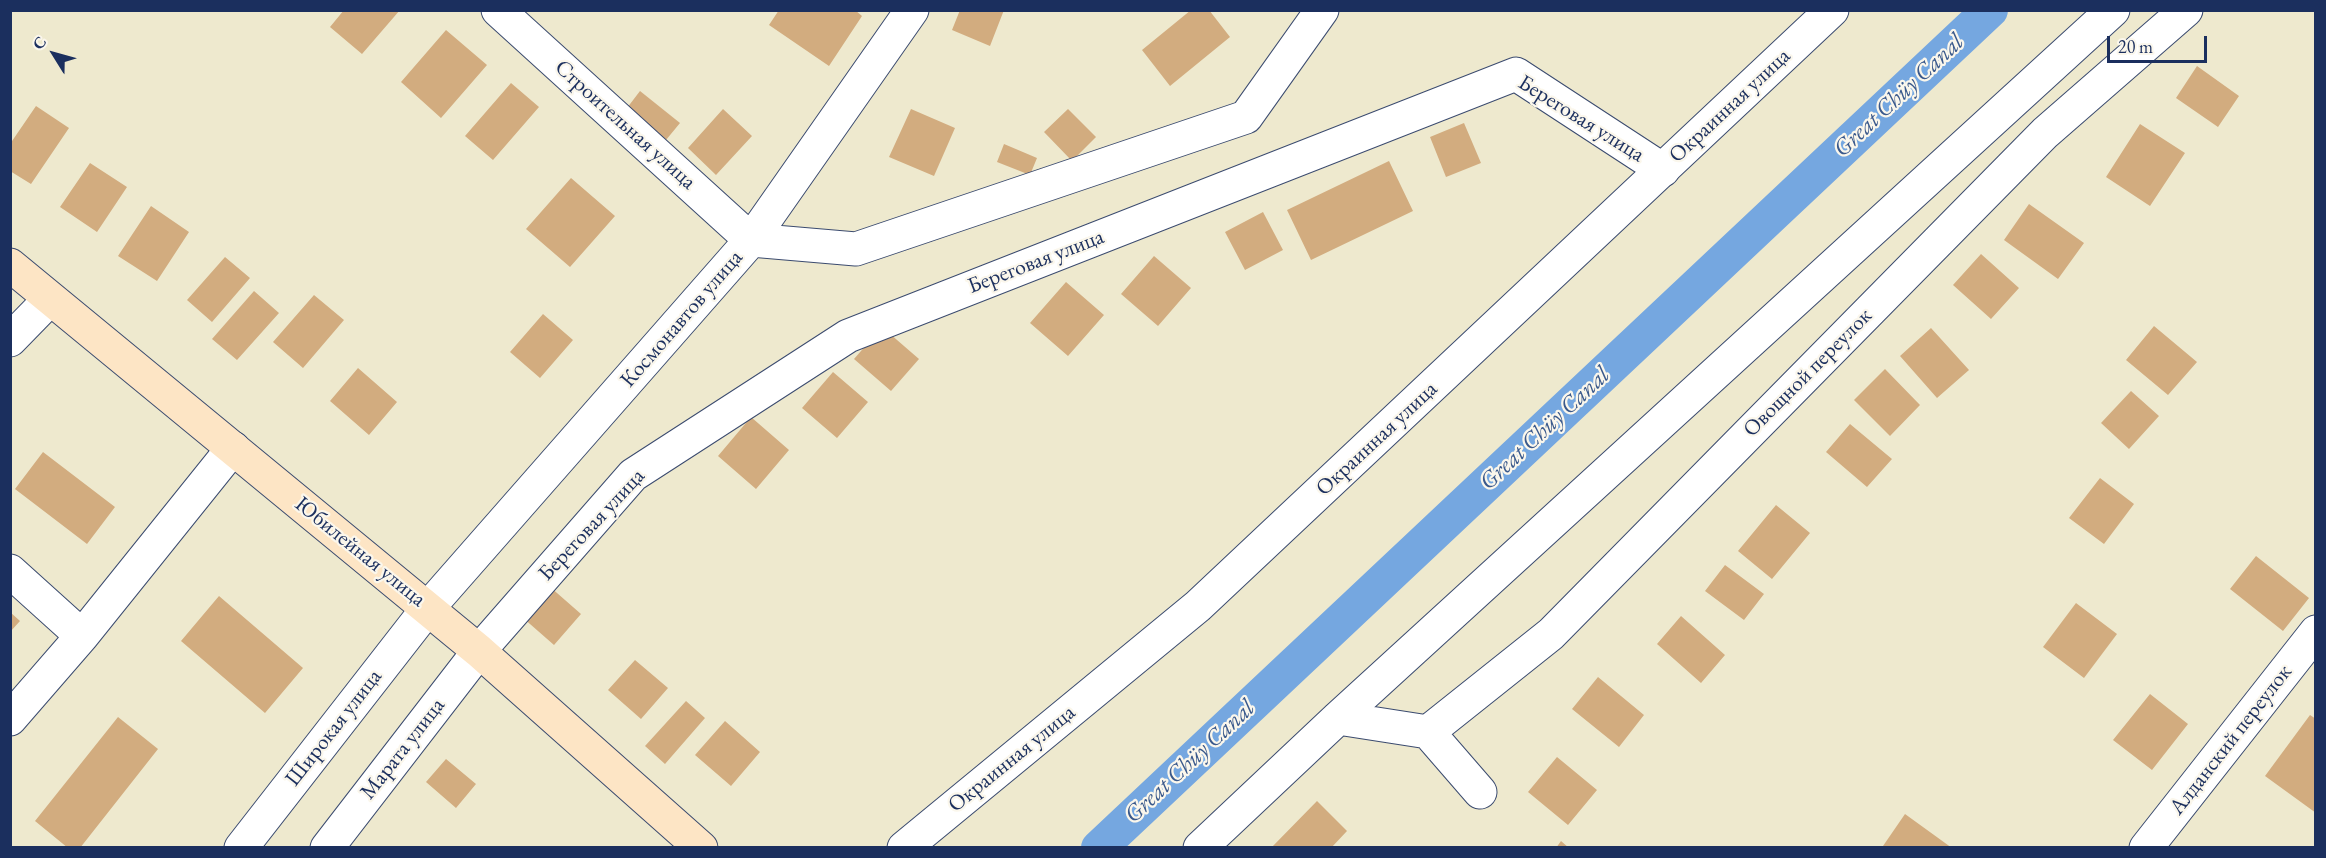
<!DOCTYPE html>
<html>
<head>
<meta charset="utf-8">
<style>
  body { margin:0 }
  #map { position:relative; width:2326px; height:858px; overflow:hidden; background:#eee9ce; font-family:"EB Garamond",serif }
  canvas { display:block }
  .frame { position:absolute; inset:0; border:12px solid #1b2f5e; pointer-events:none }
  .north { position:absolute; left:24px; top:24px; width:60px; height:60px; -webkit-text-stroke:4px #fbf7ec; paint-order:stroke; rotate:307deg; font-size:16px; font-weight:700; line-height:24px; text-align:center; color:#1b2f5e }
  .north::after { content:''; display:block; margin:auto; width:21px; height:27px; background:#1b2f5e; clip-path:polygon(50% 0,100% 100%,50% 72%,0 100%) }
  .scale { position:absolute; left:2107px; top:36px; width:100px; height:27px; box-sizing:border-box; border:3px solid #1b2f5e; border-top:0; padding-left:8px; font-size:18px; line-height:21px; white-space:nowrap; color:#1b2f5e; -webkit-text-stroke:4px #fbf7ec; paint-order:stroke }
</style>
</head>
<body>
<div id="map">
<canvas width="2326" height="858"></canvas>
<div class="frame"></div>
<div class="north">С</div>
<div class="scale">20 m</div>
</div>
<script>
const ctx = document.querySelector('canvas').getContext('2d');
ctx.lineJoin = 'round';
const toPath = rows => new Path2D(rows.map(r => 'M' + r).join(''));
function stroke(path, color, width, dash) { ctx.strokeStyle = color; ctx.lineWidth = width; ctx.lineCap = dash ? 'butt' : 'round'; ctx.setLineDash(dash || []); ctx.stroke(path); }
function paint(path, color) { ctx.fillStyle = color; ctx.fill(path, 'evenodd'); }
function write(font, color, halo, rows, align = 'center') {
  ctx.font = font + ' "EB Garamond",serif'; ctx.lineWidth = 4.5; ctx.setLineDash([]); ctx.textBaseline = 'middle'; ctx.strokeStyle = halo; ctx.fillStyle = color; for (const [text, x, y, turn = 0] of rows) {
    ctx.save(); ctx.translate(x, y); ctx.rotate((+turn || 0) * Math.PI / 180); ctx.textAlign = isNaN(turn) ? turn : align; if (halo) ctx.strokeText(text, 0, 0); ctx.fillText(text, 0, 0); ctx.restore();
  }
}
stroke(toPath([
  [1099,848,1990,10]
]), '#75a7e0', 36);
paint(toPath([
  [344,10,400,10,362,54,330,27],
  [779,10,855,10,862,16,829,66,769,25],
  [960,10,1004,10,990,46,952,30],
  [1191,10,1209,10,1230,37,1170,86,1142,50],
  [446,30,487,65,441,118,401,82],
  [2197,66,2239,96,2218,127,2176,98],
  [511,83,539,107,493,160,465,136],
  [640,91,680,123,666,140,627,108],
  [36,106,69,128,31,184,10,171,10,144],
  [723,109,752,136,716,175,688,148],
  [911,109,955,128,934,176,889,157],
  [1068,109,1096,137,1072,161,1044,132],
  [1464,123,1481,163,1446,177,1430,137],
  [2140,124,2185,153,2150,206,2106,177],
  [1004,144,1037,158,1030,175,997,162],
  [1389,161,1413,211,1311,260,1287,210],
  [90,163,127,187,97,232,60,207],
  [571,178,615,216,570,267,526,229],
  [2029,204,2084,243,2058,279,2004,240],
  [151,206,189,232,157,281,118,256],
  [1263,212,1283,250,1245,270,1225,232],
  [1981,254,2019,288,1991,319,1953,285],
  [1154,256,1191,288,1158,326,1121,294],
  [225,257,250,278,212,322,187,300],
  [1066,282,1104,315,1068,356,1030,323],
  [254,291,279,313,237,360,212,339],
  [314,295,344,320,303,368,273,342],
  [543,314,573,340,540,378,510,352],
  [2154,326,2197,362,2168,395,2126,360],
  [882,327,919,359,891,391,854,359],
  [1931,328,1969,370,1937,398,1900,356],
  [358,368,397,402,369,435,330,401],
  [1885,369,1920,405,1890,436,1854,400],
  [833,372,868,402,837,438,802,408],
  [2131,391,2159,416,2129,449,2101,423],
  [751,417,789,450,756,489,718,456],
  [1850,424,1892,459,1867,487,1826,452],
  [43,452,115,507,87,544,15,489],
  [2100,478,2134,504,2104,544,2069,518],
  [1776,505,1810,533,1772,579,1738,551],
  [2256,556,2309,598,2283,631,2230,589],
  [1725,565,1764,594,1744,620,1705,591],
  [549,586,581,614,554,645,522,617],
  [219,596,303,668,265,713,181,641],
  [2076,603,2117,634,2084,678,2043,647],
  [10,612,20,621,10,632],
  [1681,616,1725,655,1701,683,1657,644],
  [635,660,668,688,641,719,608,690],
  [1598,677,1644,715,1619,747,1572,709],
  [2150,694,2188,724,2152,770,2113,740],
  [686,701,705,718,665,764,645,746],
  [2310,715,2316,719,2316,813,2265,776],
  [118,717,158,749,80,848,68,848,35,821],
  [725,721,760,752,731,786,695,755],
  [1557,757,1597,790,1568,825,1528,792],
  [446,759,476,784,456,808,426,782],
  [1317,801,1347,831,1331,848,1271,848],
  [1905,814,1952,848,1883,846],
  [1561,841,1569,848,1556,848]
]), '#d2ac7f');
const minor = toPath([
  [498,10,751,240,856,249,1246,117,1322,10],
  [10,340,50,299],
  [10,571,82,636],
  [1338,718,1428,732,1480,792],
  [10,719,82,636,233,448],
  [1428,732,1551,634,2045,133,2186,10],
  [241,848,428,608,751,240,912,10],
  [327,848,479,651,633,475,848,336,1516,74,1663,170],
  [1200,848,1338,718,2113,10],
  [2146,848,2316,632]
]);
const tertiary = toPath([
  [904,848,1198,606,1832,10]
]);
const secondary = toPath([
  [10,265,479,651,701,848]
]);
stroke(minor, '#3b4b6f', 35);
stroke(tertiary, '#3b4b6f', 35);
stroke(secondary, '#3b4b6f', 35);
stroke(minor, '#fff', 33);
stroke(tertiary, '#fff', 33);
stroke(secondary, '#fde5c5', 33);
write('22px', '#1b2f5e', '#fbf7ec', [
  ["Окраинная улица",1730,106,-43],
  ["Береговая улица",1581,119,32],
  ["Строительная улица",625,125,42],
  ["Береговая улица",1036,262,-21],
  ["Космонавтов улица",682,319,-49],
  ["Овощной переулок",1808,373,-45],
  ["Окраинная улица",1377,439,-43],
  ["Береговая улица",592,525,-47],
  ["Юбилейная улица",360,552,39],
  ["Широкая улица",334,728,-52],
  ["Алданский переулок",2231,740,-52],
  ["Марата улица",403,749,-52],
  ["Окраинная улица",1012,759,-39]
]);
write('italic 24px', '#3a598c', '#fbf7ec', [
  ["Great Chüy Canal",1899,96,-43],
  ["Great Chüy Canal",1545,429,-43],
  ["Great Chüy Canal",1190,762,-43]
]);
</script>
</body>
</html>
